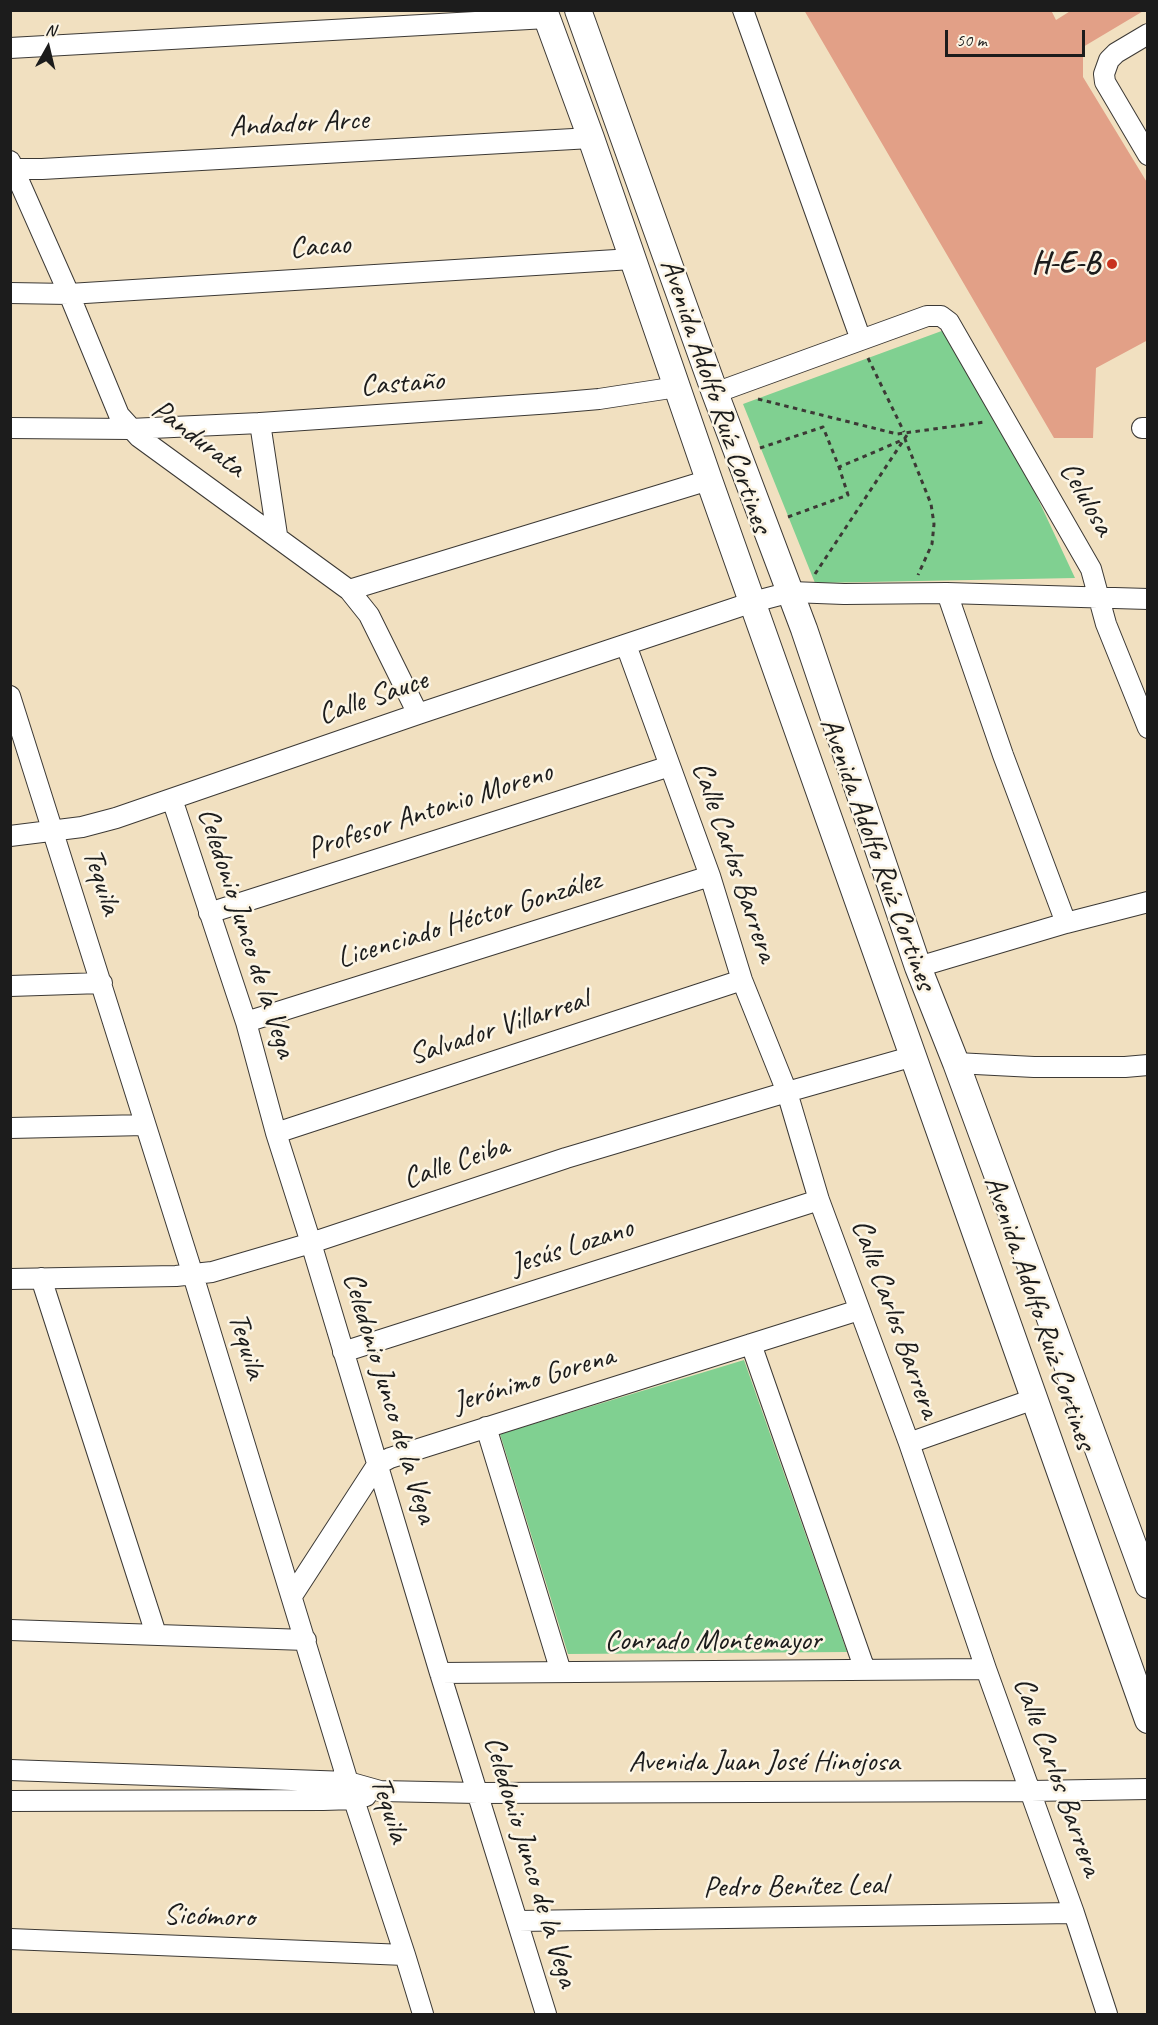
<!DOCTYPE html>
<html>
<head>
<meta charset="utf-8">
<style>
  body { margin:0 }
  #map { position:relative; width:1158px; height:2025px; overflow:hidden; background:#f1e0c0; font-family:Caveat,sans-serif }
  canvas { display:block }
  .frame { position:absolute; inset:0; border:12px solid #1c1c1c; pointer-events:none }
  .north { position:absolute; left:18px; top:18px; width:60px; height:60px; -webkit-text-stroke:4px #fcf5e5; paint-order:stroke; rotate:8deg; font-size:16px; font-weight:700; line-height:24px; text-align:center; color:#1c1c1c }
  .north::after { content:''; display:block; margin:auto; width:21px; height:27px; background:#1c1c1c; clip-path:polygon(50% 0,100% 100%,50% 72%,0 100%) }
  .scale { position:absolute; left:945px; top:30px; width:140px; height:27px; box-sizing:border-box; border:3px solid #1c1c1c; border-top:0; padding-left:8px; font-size:18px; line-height:21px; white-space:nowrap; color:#1c1c1c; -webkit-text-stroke:4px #fcf5e5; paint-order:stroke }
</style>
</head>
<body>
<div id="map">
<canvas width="1158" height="2025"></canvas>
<div class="frame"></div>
<div class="north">N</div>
<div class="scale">50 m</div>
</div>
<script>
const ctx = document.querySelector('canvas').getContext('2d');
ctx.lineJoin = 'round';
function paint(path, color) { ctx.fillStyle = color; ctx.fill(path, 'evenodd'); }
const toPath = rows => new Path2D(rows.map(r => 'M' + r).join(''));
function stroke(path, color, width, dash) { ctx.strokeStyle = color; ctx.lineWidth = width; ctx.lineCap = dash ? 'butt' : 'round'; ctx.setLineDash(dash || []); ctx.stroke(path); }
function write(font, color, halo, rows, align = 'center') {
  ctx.font = font + ' Caveat,sans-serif'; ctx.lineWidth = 5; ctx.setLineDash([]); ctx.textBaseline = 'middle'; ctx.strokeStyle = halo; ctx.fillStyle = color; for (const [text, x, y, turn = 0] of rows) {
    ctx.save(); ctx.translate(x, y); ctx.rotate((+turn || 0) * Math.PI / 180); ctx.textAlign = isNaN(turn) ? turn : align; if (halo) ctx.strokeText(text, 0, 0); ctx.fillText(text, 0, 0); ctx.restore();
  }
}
paint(toPath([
  [947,329,1001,420,1075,578,815,583,743,404],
  [744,1360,847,1652,568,1654,500,1434]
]), '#80d091');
paint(toPath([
  [804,10,1051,10,1056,20,1072,10,1145,10,1083,47,1083,77,1148,184,1148,340,1096,368,1093,438,1054,438]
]), '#e2a087');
const minor = toPath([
  [743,10,861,340],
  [1148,34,1116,53,1109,60,1104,74,1105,82,1148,155],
  [10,48,547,18],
  [10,161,69,294,119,415,139,437,349,590,369,615,418,714],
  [10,169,42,169,591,138],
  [10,293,69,294,632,259],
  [715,393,927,316,941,316,949,322,1091,569,1106,624,1148,728],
  [260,423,277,535],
  [10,428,130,429,260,423,553,403,599,399,677,387],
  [1142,428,1148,428],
  [349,590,709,480],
  [947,593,1003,755,1066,923],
  [626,645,710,876,742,980,787,1092,819,1200,909,1443,986,1669,1074,1913,1107,2014],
  [10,696,193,1275,348,1782,405,1955,423,2014],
  [172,799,246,1022,276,1133,311,1243,440,1673,546,2014],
  [10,836,82,827,116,818,418,714,753,602,791,592,844,594,947,593,1148,599],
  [209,913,670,766],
  [918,967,1066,923,1148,902],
  [10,986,102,983],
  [246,1022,710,876],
  [956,1063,1034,1067,1125,1067,1148,1065],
  [10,1128,145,1125],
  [276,1133,742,980],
  [41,1278,156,1634],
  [10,1279,176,1276,212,1272,311,1243,566,1158,787,1092,914,1056],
  [751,1344,865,1670],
  [343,1352,819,1200],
  [486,1427,561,1672],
  [909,1443,1034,1399],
  [292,1596,377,1465,390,1458,859,1310],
  [10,1630,306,1640],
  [440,1673,986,1669],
  [10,1770,348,1782,380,1791,478,1793,1031,1791,1148,1789],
  [10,1801,323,1800,354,1799,366,1796],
  [518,1921,1074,1913],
  [10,1939,405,1955]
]);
const major = toPath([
  [544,10,591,138,709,480,1148,1720],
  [578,10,715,393,804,629,918,967,956,1063,1148,1585]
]);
stroke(minor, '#3c3935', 22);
stroke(major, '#3c3935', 28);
stroke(toPath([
  [868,358,904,432],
  [758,399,897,434,985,422],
  [760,448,823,427,839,467,905,439,931,504,934,524,932,544,918,575],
  [788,517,848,495,839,467],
  [815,574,909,432]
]), '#3c3935', 3, [4.5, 4.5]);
stroke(minor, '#fff', 20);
stroke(major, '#fff', 26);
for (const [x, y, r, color] of [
  [1112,264,6,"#c8321e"]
]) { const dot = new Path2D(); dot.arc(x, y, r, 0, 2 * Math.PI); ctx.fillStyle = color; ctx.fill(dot); stroke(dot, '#fcf5e5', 2); }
write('30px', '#1c1c1c', '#fcf5e5', [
  ["Andador Arce",299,124,-3],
  ["Cacao",320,247,-4],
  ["Castaño",402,384,-4],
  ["Avenida Adolfo Ruíz Cortines",715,396,71],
  ["Pandurata",198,439,37],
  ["Celulosa",1086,499,60],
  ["Calle Sauce",373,698,-19],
  ["Profesor Antonio Moreno",430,811,-18],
  ["Avenida Adolfo Ruíz Cortines",877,854,70],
  ["Calle Carlos Barrera",734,862,71],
  ["Tequila",101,882,72],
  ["Licenciado Héctor González",469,920,-17],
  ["Celedonio Junco de la Vega",246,933,72],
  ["Salvador Villarreal",499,1028,-18],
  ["Calle Ceiba",456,1163,-19],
  ["Jesús Lozano",572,1247,-18],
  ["Avenida Adolfo Ruíz Cortines",1039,1313,71],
  ["Calle Carlos Barrera",895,1319,70],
  ["Tequila",246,1346,73],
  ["Jerónimo Gorena",534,1380,-17],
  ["Celedonio Junco de la Vega",389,1398,73],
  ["Conrado Montemayor",713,1641],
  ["Avenida Juan José Hinojosa",764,1762],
  ["Calle Carlos Barrera",1057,1777,70],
  ["Tequila",389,1810,72],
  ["Celedonio Junco de la Vega",530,1862,73],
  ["Pedro Benítez Leal",795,1887,-1],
  ["Sicómoro",209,1917,2]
]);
write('bold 30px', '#1c1c1c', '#fcf5e5', [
  ["H-E-B",1100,264]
], 'right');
</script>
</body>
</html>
